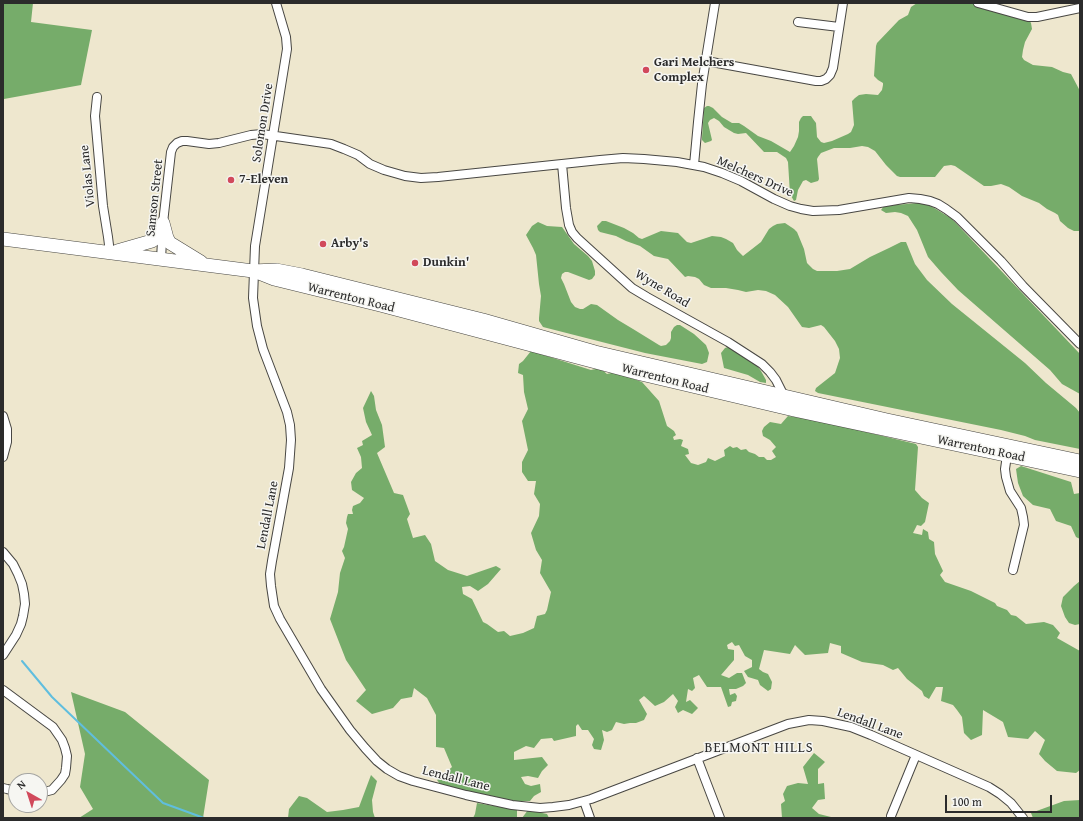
<!DOCTYPE html>
<html>
<head>
<meta charset="utf-8">
<style>
  body { margin:0 }
  #map { position:relative; width:1083px; height:821px; overflow:hidden; background:#eee7ce; font-family:"Gentium Book Plus",serif }
  canvas { display:block }
  .frame { position:absolute; inset:0; border:4px solid #2b2b2b; pointer-events:none }
  .north { position:absolute; left:8px; top:773px; width:40px; height:40px; box-sizing:border-box; background:#f6f6f2; border:1px solid #a5a5a2; border-radius:50%; rotate:321deg; font-size:11px; font-weight:700; line-height:16px; text-align:center; color:#2b2b2b }
  .north::after { content:''; display:block; margin:auto; width:14px; height:18px; background:#d1495b; clip-path:polygon(50% 0,100% 100%,50% 72%,0 100%) }
  .scale { position:absolute; left:945px; top:795px; width:107px; height:18px; box-sizing:border-box; border:2px solid #2b2b2b; border-top:0; padding-left:5px; font-size:12px; line-height:14px; white-space:nowrap; color:#2b2b2b; -webkit-text-stroke:3px #f6f6f2; paint-order:stroke }
</style>
</head>
<body>
<div id="map">
<canvas width="1083" height="821"></canvas>
<div class="frame"></div>
<div class="north">N</div>
<div class="scale">100 m</div>
</div>
<script>
const ctx = document.querySelector('canvas').getContext('2d');
ctx.lineJoin = 'round';
function paint(path, color) { ctx.fillStyle = color; ctx.fill(path, 'evenodd'); }
const toPath = rows => new Path2D(rows.map(r => 'M' + r).join(''));
function stroke(path, color, width, dash) { ctx.strokeStyle = color; ctx.lineWidth = width; ctx.lineCap = dash ? 'butt' : 'round'; ctx.setLineDash(dash || []); ctx.stroke(path); }
function write(font, color, halo, rows, align = 'center') {
  ctx.font = font + ' "Gentium Book Plus",serif'; ctx.lineWidth = 3; ctx.setLineDash([]); ctx.textBaseline = 'middle'; ctx.strokeStyle = halo; ctx.fillStyle = color; for (const [text, x, y, turn = 0] of rows) {
    ctx.save(); ctx.translate(x, y); ctx.rotate((+turn || 0) * Math.PI / 180); ctx.textAlign = isNaN(turn) ? turn : align; if (halo) ctx.strokeText(text, 0, 0); ctx.fillText(text, 0, 0); ctx.restore();
  }
}
paint(toPath([
  [3,3,33,3,31,22,92,30,81,85,4,99],
  [917,3,971,3,1029,20,1031,23,1032,29,1025,42,1023,50,1022,57,1024,60,1033,65,1052,67,1063,72,1071,74,1080,91,1080,231,1074,231,1068,228,1060,221,1058,215,1055,213,1047,209,1039,203,1022,196,1009,187,1001,184,991,186,984,186,955,166,951,165,944,166,935,177,900,177,897,176,886,165,875,151,868,147,862,146,850,148,834,148,821,153,818,157,817,159,819,179,818,181,811,183,806,180,803,181,798,190,796,200,794,201,790,194,788,162,786,158,777,152,764,152,746,133,738,134,734,133,724,127,719,121,714,118,710,120,708,123,712,140,711,141,705,143,702,140,702,138,704,108,707,106,709,106,713,108,722,117,732,123,739,123,744,126,758,136,771,141,790,152,794,146,798,137,799,131,799,122,801,118,803,116,811,116,813,119,816,123,817,137,821,142,824,143,832,141,848,134,851,132,854,125,852,101,855,98,859,95,866,94,878,95,882,90,883,85,883,83,878,80,874,76,876,46,877,43,899,20,908,15,911,7],
  [918,203,926,204,936,209,952,219,1080,354,1080,394,1062,384,1050,370,958,290,941,272,928,257,917,230,908,216,901,213,895,212,886,213,881,210,884,206],
  [602,221,606,221,624,228,633,233,639,238,642,239,661,231,678,233,687,242,691,243,712,236,721,237,726,239,733,243,737,250,743,256,761,242,769,229,773,226,777,224,785,223,794,229,797,232,804,249,807,263,813,269,817,271,837,271,850,269,870,257,889,248,901,242,906,242,915,264,927,280,952,304,1025,363,1046,383,1076,408,1080,413,1080,449,1035,440,1025,436,1001,430,818,393,815,391,816,388,835,373,840,358,839,349,835,341,824,327,821,325,809,328,802,327,788,307,775,295,766,291,758,290,746,292,738,290,726,288,711,288,704,285,699,279,695,277,688,276,685,277,668,259,654,256,640,246,626,241,616,236,600,232,598,230,597,226],
  [538,222,547,226,562,227,574,244,588,256,592,261,595,271,595,275,592,279,589,280,568,272,565,272,562,274,561,278,564,284,571,302,575,307,580,309,583,309,591,304,597,305,618,320,633,329,659,345,661,346,666,345,670,341,671,338,671,332,674,327,677,325,680,325,694,334,706,345,709,353,707,362,702,364,645,353,543,327,539,321,539,318,541,296,539,284,536,255,533,248,526,235,532,226],
  [728,347,755,363,761,371,766,380,766,383,760,382,748,375,724,368,721,353,725,348],
  [531,351,591,370,600,368,607,374,615,372,642,382,659,401,667,426,674,431,676,435,673,437,674,440,680,439,683,440,681,446,688,449,689,454,685,455,691,463,698,465,706,462,708,458,715,461,725,456,724,450,730,446,733,448,737,447,741,450,746,449,749,452,755,454,759,457,764,457,767,460,771,460,776,457,772,451,776,447,770,440,763,436,762,431,764,427,770,422,781,424,788,416,816,420,916,444,918,447,915,490,922,498,929,503,925,522,921,526,917,525,913,533,922,535,923,529,928,532,929,539,934,542,935,554,943,571,940,575,945,582,971,591,995,603,997,606,1007,610,1011,615,1016,616,1026,624,1044,622,1053,625,1060,633,1057,638,1080,651,1080,770,1076,773,1057,771,1045,761,1039,754,1045,740,1035,731,1028,739,1008,737,1003,722,983,710,982,735,971,740,964,733,962,717,957,710,953,705,941,701,943,687,936,687,929,699,924,696,922,691,907,679,898,668,893,670,883,665,862,662,841,653,841,646,830,643,828,653,805,655,795,645,790,654,764,650,759,669,763,672,768,674,772,682,771,689,768,691,760,685,758,680,748,677,744,671,752,667,752,660,745,656,739,645,735,646,732,642,727,645,728,649,734,650,734,660,721,675,729,678,737,673,742,673,746,683,743,686,736,689,729,689,730,695,735,693,737,696,736,701,732,702,731,706,728,707,721,687,707,687,699,675,693,678,695,688,692,691,688,689,686,702,690,700,698,708,692,714,683,710,678,713,675,707,678,701,673,694,664,702,655,706,644,696,639,700,647,714,644,720,636,723,630,723,624,724,616,722,612,730,607,732,602,730,604,740,601,750,594,749,592,745,594,739,588,730,582,730,578,724,576,726,576,736,554,741,552,738,541,739,534,748,526,746,514,752,514,760,542,757,548,765,542,771,538,778,528,776,521,777,525,784,531,786,540,784,541,792,534,796,530,801,514,801,463,791,440,784,437,780,452,767,444,748,436,747,436,715,427,698,414,688,412,697,401,699,393,708,372,714,356,701,366,690,346,660,330,619,338,592,340,573,345,558,342,551,344,547,348,529,346,523,347,517,348,514,353,514,352,510,353,506,360,503,364,498,352,490,351,482,356,473,362,468,361,457,357,448,363,445,362,441,372,435,366,422,363,408,371,391,374,396,376,410,382,425,385,447,377,453,394,493,403,495,410,514,407,519,413,538,425,535,431,544,435,561,448,570,467,576,496,566,501,569,488,584,478,591,470,586,462,587,463,594,472,599,483,622,487,624,498,632,504,631,510,636,523,633,534,628,537,616,545,614,547,610,551,592,540,573,542,560,536,550,531,533,539,516,540,504,534,494,536,481,528,481,522,472,522,462,528,450,522,421,528,409,524,392,523,375,518,373,519,364,523,361],
  [1021,466,1071,482,1074,494,1080,493,1080,539,1076,537,1071,526,1056,521,1050,509,1033,505,1023,496,1018,483,1016,469],
  [1080,581,1080,624,1075,625,1069,623,1065,617,1061,606,1063,597,1074,586],
  [71,692,125,712,209,780,203,818,79,818,93,809,80,787,85,754],
  [814,753,825,762,818,769,818,784,824,783,825,799,818,800,812,808,819,814,835,818,782,818,781,804,785,801,783,794,787,786,798,783,808,784,803,767],
  [371,775,377,781,372,800,373,812,375,818,288,818,289,809,299,796,307,798,327,812,343,810,359,807],
  [1080,800,1080,818,1033,818,1031,813,1064,801],
  [477,803,517,810,517,818,473,818,475,814],
  [528,810,547,814,549,818,522,818]
]), '#76ac6a');
stroke(toPath([
  [22,661,52,697,163,803,204,818]
]), '#60bede', 2);
const street = toPath([
  [276,3,286,37,287,49,255,246,253,298,257,326,263,349,287,412,290,425,291,440,289,468,272,561,270,574,271,586,274,606,280,619,321,689,350,730,365,748,377,761,387,769,399,776,413,781,466,795,512,805,540,808,553,807,569,805,591,799,788,724,809,720,823,721,851,727,871,735,989,787,1000,794,1011,803,1023,818],
  [978,3,1028,17,1037,17,1080,8],
  [798,22,839,27],
  [706,61,816,81,821,81,826,79,830,75,833,68,843,3],
  [97,97,95,116,103,206,108,237,110,253],
  [562,164,566,208,569,225,572,232,577,238,632,288,647,297,728,342,762,364,770,372,776,380,785,398],
  [694,165,698,122,702,84,715,3],
  [161,259,163,223,171,152,173,147,177,143,182,141,187,141,209,144,219,143,251,135,262,134,331,144,344,149,358,155,370,164,384,170,405,176,421,178,438,177,600,160,623,158,644,159,677,162,704,167,722,173,741,181,774,199,790,206,801,209,813,211,839,210,909,198,920,199,930,201,938,204,946,209,957,217,1001,261,1023,286,1080,344],
  [3,416,7,429,7,442,3,457],
  [1007,455,1005,469,1006,477,1010,491,1021,508,1023,517,1024,525,1013,570],
  [3,552,13,564,18,574,22,584,24,594,25,604,23,616,21,624,16,635,3,655],
  [3,690,53,727,62,740,65,748,67,756,66,768,65,774,61,780,52,790,40,793],
  [697,758,720,818],
  [3,788,7,789,16,791],
  [584,801,590,818],
  [891,816,916,755]
]);
const primary = toPath([
  [163,223,167,238,170,243,201,262],
  [3,239,253,271,276,270,302,275,483,320,595,352,887,420,1080,461],
  [117,251,152,241,156,238,163,223],
  [259,273,274,279,380,305,641,374,794,410,1080,471]
]);
stroke(street, '#484743', 10);
stroke(primary, '#484743', 14);
stroke(street, '#fff', 8);
stroke(primary, '#fff', 13);
for (const [x, y, r, color] of [
  [646,70,4,"#d1495b"],
  [231,180,4,"#d1495b"],
  [323,244,4,"#d1495b"],
  [415,263,4,"#d1495b"]
]) { const dot = new Path2D(); dot.arc(x, y, r, 0, 2 * Math.PI); ctx.fillStyle = color; ctx.fill(dot); stroke(dot, '#f6f6f2', 1.5); }
write('bold 13px', '#2b2b2b', '#f6f6f2', [
  ["Gari Melchers",654,63],
  ["Complex",654,78],
  ["7-Eleven",239,180],
  ["Arby's",331,244],
  ["Dunkin'",423,263]
], 'left');
write('13px', '#2b2b2b', '#f6f6f2', [
  ["Solomon Drive",263,123,-81],
  ["Violas Lane",88,176,-96],
  ["Melchers Drive",755,177,24],
  ["Samson Street",155,198,-84],
  ["Wyne Road",662,289,31],
  ["Warrenton Road",351,298,14],
  ["Warrenton Road",665,379,14],
  ["Warrenton Road",981,449,12],
  ["Lendall Lane",268,515,-79],
  ["Lendall Lane",870,724,20],
  ["Lendall Lane",456,779,14]
]);
ctx.letterSpacing = '1px';
write('14px', '#2b2b2b', '#f6f6f2', [
  ["BELMONT HILLS",759,748]
]);
ctx.letterSpacing = '0px';
</script>
</body>
</html>
